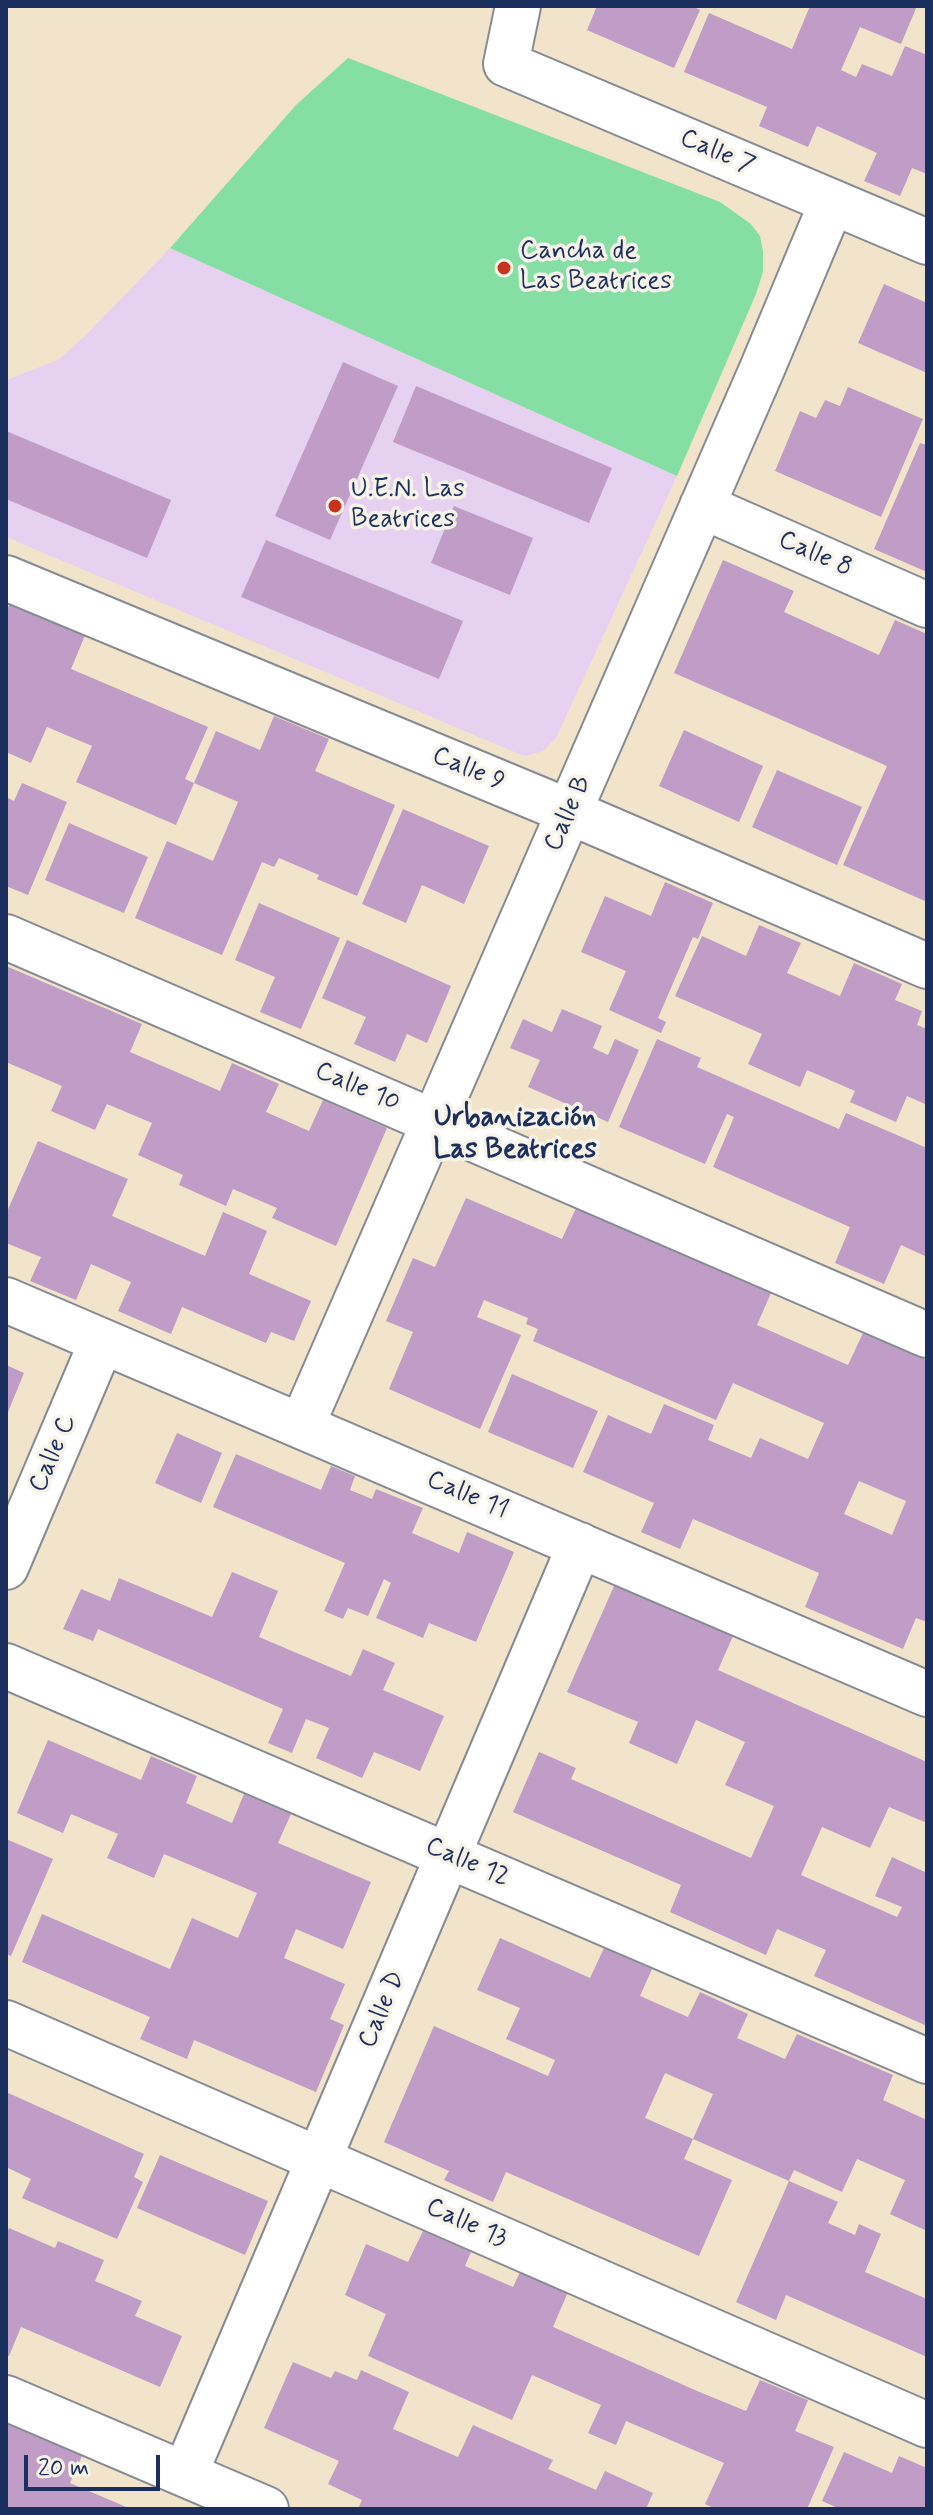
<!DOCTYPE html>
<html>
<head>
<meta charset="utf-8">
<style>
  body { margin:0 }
  #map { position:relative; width:933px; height:2515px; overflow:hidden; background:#f2e4ca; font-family:Mynerve,sans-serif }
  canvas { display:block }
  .frame { position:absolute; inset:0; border:8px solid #1b2f5e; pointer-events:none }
  .scale { position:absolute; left:24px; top:2455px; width:136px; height:36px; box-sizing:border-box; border:4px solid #1b2f5e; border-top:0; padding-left:10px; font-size:24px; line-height:28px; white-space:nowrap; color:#1b2f5e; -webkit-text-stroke:6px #f7f3e8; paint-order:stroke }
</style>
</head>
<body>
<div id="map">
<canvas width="933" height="2515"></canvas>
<div class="frame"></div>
<div class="scale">20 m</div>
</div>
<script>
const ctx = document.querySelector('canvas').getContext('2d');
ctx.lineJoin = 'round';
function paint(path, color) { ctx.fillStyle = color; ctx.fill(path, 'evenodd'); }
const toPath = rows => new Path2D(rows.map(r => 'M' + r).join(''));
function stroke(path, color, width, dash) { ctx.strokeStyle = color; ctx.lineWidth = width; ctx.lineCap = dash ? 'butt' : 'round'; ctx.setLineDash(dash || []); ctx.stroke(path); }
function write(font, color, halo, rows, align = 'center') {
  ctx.font = font + ' Mynerve,sans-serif'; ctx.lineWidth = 7; ctx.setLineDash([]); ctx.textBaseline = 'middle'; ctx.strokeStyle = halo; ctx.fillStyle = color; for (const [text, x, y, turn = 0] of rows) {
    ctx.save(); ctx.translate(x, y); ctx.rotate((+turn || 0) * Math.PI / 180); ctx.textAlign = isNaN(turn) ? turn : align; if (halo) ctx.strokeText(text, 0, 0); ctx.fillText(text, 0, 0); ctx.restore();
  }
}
paint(toPath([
  [170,248,677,476,556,738,543,751,526,756,519,754,6,537,6,380,58,360,87,334]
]), '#e6d2f0');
paint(toPath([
  [348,58,720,202,751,224,760,236,763,251,763,272,756,294,677,476,170,248,296,105]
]), '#85dfa4');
paint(toPath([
  [597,6,692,6,700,10,674,68,587,30],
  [810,6,917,6,901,44,860,27,841,70,856,77,862,64,892,76,905,46,927,55,925,106,927,107,927,174,912,168,900,196,864,181,877,153,817,126,808,147,759,126,767,107,684,72,709,13,792,49],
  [884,284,927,303,927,373,858,343],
  [343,362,398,386,330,540,275,516],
  [416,386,612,468,589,523,393,442],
  [848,387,923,419,881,517,775,471,800,411,816,418,825,400,840,406],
  [6,431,171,500,147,558,6,499],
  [920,443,927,445,927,572,874,549],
  [454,506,533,538,510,595,431,563],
  [266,540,463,621,439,679,241,597],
  [723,560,794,591,784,612,879,655,895,620,927,634,927,902,843,865,887,766,674,673],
  [11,601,86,633,71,669,208,727,185,779,194,783,176,825,76,782,92,746,47,727,31,763,6,752,6,612],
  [274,716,329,739,315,771,395,805,357,896,317,879,319,875,279,858,274,867,262,862,222,955,135,918,167,841,213,861,238,802,194,783,216,731,260,750],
  [684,730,763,766,739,822,659,786],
  [777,770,862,807,837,865,752,827],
  [22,783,67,802,28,895,6,886,6,797,14,801],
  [403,809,489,846,464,904,422,885,406,923,362,904],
  [69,823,148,857,124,913,45,880],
  [665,882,713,903,698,939,693,937,658,1018,666,1022,661,1033,609,1010,626,971,581,952,605,896,651,916],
  [259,903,340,938,301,1029,260,1012,275,977,235,960],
  [759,925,801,943,787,973,840,996,854,963,902,984,895,1000,922,1011,917,1025,927,1029,927,1105,907,1096,896,1122,850,1102,855,1091,807,1070,800,1087,748,1064,762,1034,675,996,702,936,746,956],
  [347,940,451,986,427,1043,407,1034,395,1062,354,1044,366,1017,322,998],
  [6,966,142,1024,130,1052,174,1071,220,1091,232,1063,279,1084,266,1112,309,1131,323,1100,387,1128,336,1246,272,1218,277,1208,233,1189,226,1206,179,1185,183,1175,138,1155,152,1123,107,1104,95,1130,51,1111,62,1086,6,1062],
  [562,1009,602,1026,593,1048,608,1055,615,1039,639,1050,608,1122,528,1087,540,1060,510,1048,523,1019,552,1032],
  [657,1039,701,1058,697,1067,839,1129,846,1113,927,1148,927,1257,901,1245,884,1284,835,1263,850,1227,713,1167,734,1117,727,1114,705,1164,619,1127],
  [38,1141,128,1179,112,1216,205,1256,223,1212,267,1231,249,1274,311,1301,294,1341,271,1332,266,1343,182,1307,171,1334,118,1311,131,1282,91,1264,76,1300,30,1281,41,1257,6,1243,6,1214],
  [466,1198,562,1239,576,1208,771,1293,757,1325,848,1365,863,1333,927,1360,927,1622,916,1618,903,1649,805,1607,819,1573,693,1519,680,1549,641,1532,654,1503,583,1472,608,1415,651,1434,664,1404,714,1425,708,1440,751,1458,760,1438,808,1459,824,1423,733,1383,716,1420,533,1341,538,1329,526,1324,528,1318,484,1300,477,1317,521,1335,480,1429,389,1389,413,1332,386,1321,413,1258,435,1267],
  [859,1481,906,1501,892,1535,844,1514],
  [6,1365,24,1373,6,1417],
  [512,1374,598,1411,573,1468,488,1432],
  [177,1433,222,1453,201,1503,155,1483],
  [236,1454,321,1490,331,1466,355,1476,350,1490,372,1499,376,1489,423,1508,412,1533,459,1553,467,1532,514,1552,476,1642,429,1623,423,1638,376,1618,391,1583,384,1579,368,1616,348,1608,343,1619,324,1611,345,1563,213,1507],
  [232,1572,278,1591,259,1637,351,1676,363,1649,395,1663,383,1690,444,1716,420,1771,374,1752,362,1778,316,1758,329,1728,306,1719,292,1753,268,1743,283,1709,98,1629,93,1641,63,1629,81,1589,110,1601,119,1578,212,1617],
  [615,1584,733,1636,718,1670,927,1762,927,1823,889,1807,870,1848,822,1827,801,1875,897,1917,902,1907,875,1896,892,1857,927,1873,927,2026,814,1976,826,1950,777,1929,766,1955,670,1912,681,1885,513,1812,539,1752,576,1768,571,1779,751,1858,774,1806,725,1785,745,1742,696,1720,677,1764,629,1743,638,1722,567,1692],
  [48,1740,141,1780,151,1756,197,1776,186,1803,232,1823,244,1794,291,1814,278,1843,371,1882,343,1949,296,1929,284,1958,345,1984,330,2019,344,2025,316,2092,194,2040,187,2059,140,2039,150,2017,22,1962,42,1914,170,1969,192,1918,238,1938,257,1893,164,1854,154,1878,107,1858,118,1834,71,1814,63,1833,17,1813],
  [6,1839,53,1859,11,1956,6,1954],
  [500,1938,590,1978,604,1948,652,1969,640,1996,688,2017,700,1992,748,2014,737,2038,785,2059,797,2034,893,2075,883,2100,927,2120,927,2231,890,2214,905,2180,857,2159,842,2192,794,2170,789,2181,693,2139,713,2094,665,2073,645,2118,693,2139,684,2159,732,2180,699,2256,506,2172,493,2202,444,2180,449,2171,384,2142,434,2026,548,2076,555,2060,506,2039,520,2008,477,1990],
  [6,2092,144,2154,134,2177,143,2182,117,2239,22,2198,31,2179,6,2167],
  [160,2155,268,2201,245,2255,137,2208],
  [789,2181,838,2202,828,2223,855,2235,859,2224,881,2234,865,2272,927,2299,927,2357,786,2295,776,2320,736,2302],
  [9,2228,55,2248,58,2241,104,2260,95,2281,142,2301,135,2316,182,2336,160,2387,21,2327,9,2356,6,2355,6,2234],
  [423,2231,471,2252,465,2266,513,2287,520,2272,568,2292,553,2327,697,2391,746,2411,760,2380,808,2400,795,2431,834,2447,807,2509,716,2509,705,2504,724,2463,626,2421,616,2445,588,2433,601,2405,532,2375,512,2420,368,2356,386,2314,345,2295,366,2244,408,2262],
  [293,2362,331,2378,335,2371,357,2380,361,2370,409,2392,393,2429,458,2457,473,2425,553,2460,548,2469,596,2490,605,2471,653,2493,646,2509,358,2509,362,2500,328,2484,339,2461,264,2428],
  [6,2424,82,2456,70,2483,131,2509,6,2509],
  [844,2452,892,2473,899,2456,927,2468,927,2509,840,2509,822,2501]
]), '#bf9dc6');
const minor = toPath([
  [518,6,506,64,927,242],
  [702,506,927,605],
  [6,578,570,812,927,966],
  [6,937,927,1335],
  [6,1300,927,1694],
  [302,1425,762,369,832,202],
  [6,1567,102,1341],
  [6,1666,927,2061],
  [6,2023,927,2425],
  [6,2398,266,2509],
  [185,2474,580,1545]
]);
stroke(minor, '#868a94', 48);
stroke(minor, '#fff', 44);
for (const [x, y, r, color] of [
  [504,268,8,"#c8321e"],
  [335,506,8,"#c8321e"]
]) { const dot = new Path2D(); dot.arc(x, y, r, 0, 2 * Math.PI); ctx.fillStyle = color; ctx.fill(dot); stroke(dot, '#f7f3e8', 3); }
write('26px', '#1b2f5e', '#f7f3e8', [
  ["Calle 7",717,153,23],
  ["Calle 8",815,555,24],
  ["Calle 9",468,770,23],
  ["Calle B",569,814,-66],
  ["Calle 10",357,1088,23],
  ["Calle C",54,1454,-67],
  ["Calle 11",467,1496,23],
  ["Calle 12",467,1863,23],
  ["Calle D",383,2010,-67],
  ["Calle 13",466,2224,24]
]);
write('26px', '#1b2f5e', '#f7f3e8', [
  ["Cancha de",520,253],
  ["Las Beatrices",520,283],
  ["U.E.N. Las",351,491],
  ["Beatrices",351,521]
], 'left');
write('bold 28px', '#1b2f5e', '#f7f3e8', [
  ["Urbanización",515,1119],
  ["Las Beatrices",515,1151]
]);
</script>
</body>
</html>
